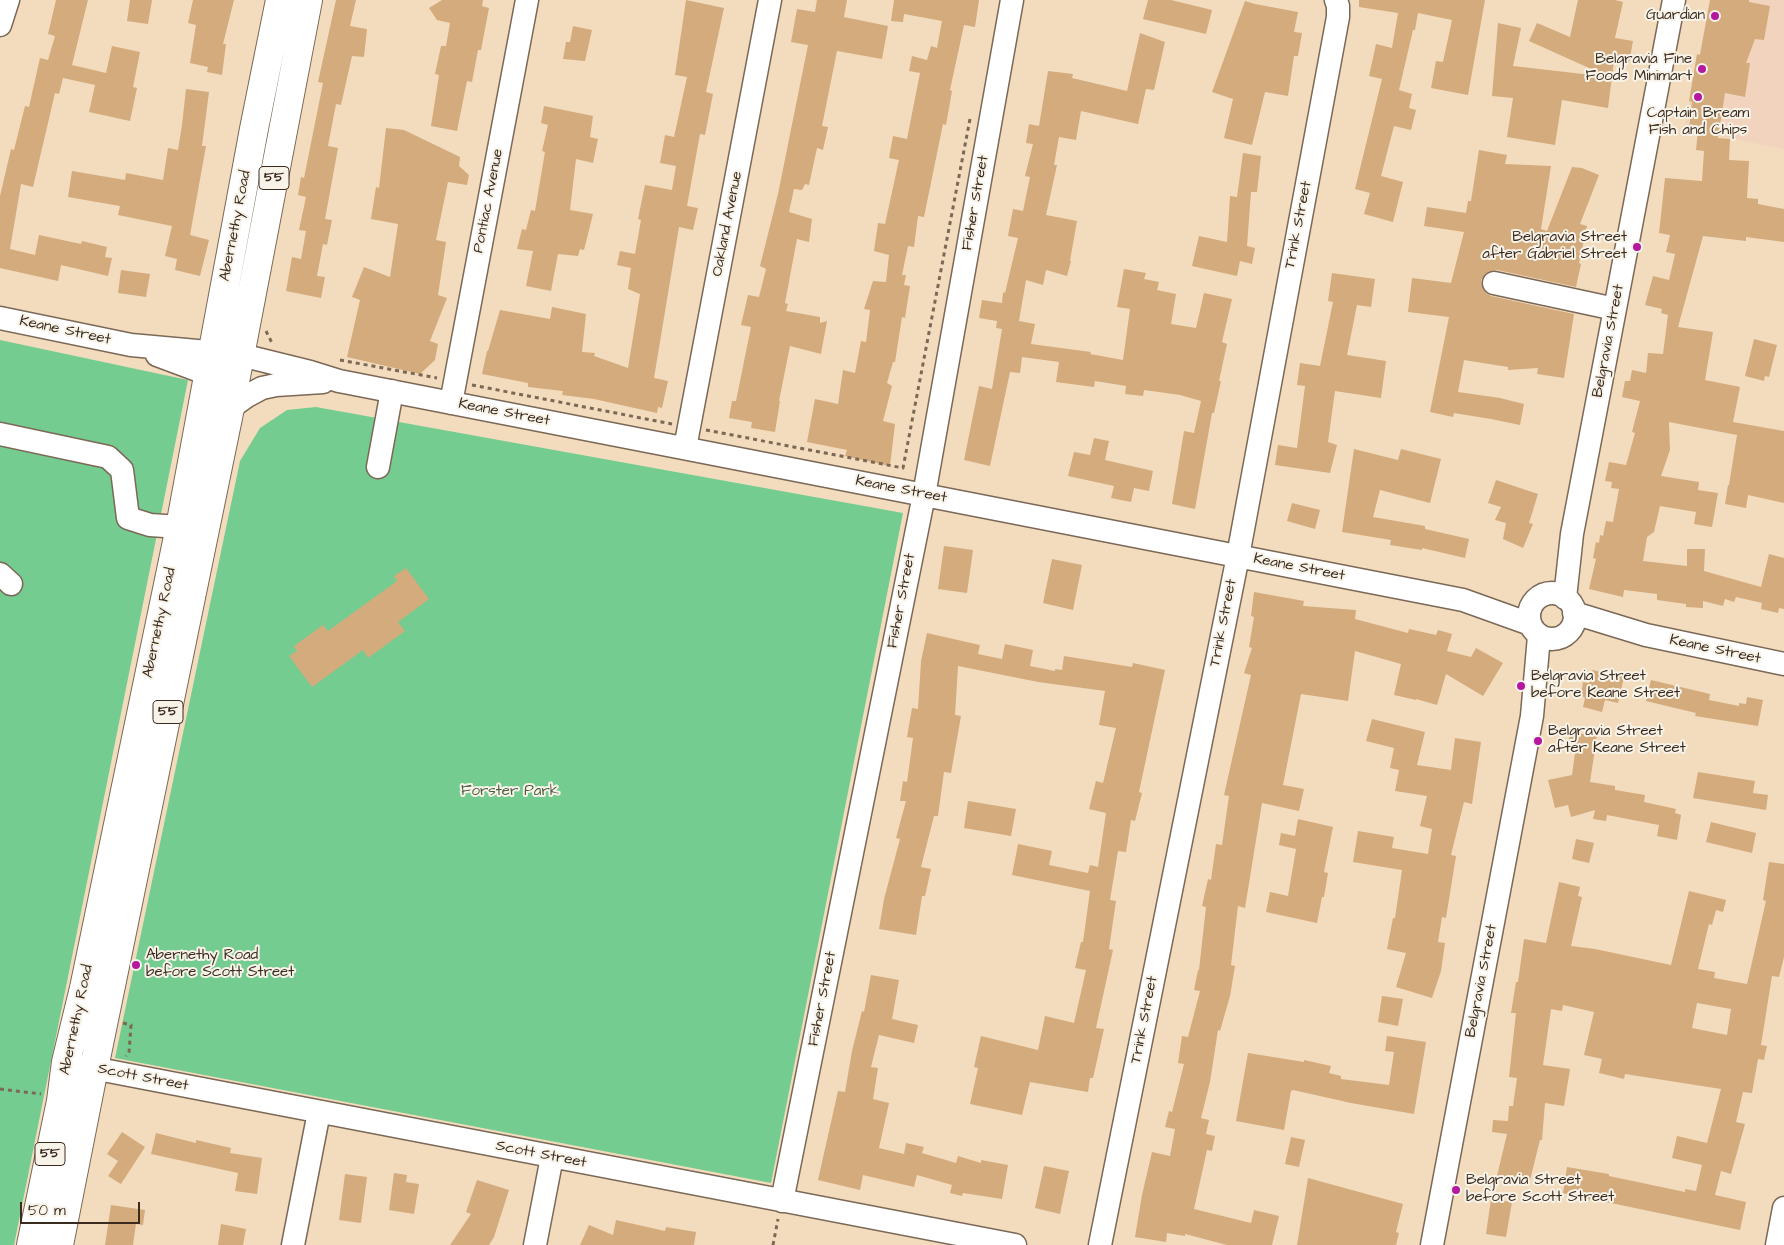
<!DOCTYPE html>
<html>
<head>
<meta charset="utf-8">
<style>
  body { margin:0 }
  #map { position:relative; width:1784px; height:1245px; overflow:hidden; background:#f3dcbd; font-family:"Architects Daughter",sans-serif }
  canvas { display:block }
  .scale { position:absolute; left:20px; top:1202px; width:120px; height:22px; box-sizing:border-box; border:2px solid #3b2a1e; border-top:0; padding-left:6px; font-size:15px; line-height:18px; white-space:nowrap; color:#3b2a1e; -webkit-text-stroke:4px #f7f3e8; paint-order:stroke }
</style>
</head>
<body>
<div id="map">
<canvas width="1784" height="1245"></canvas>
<div class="scale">50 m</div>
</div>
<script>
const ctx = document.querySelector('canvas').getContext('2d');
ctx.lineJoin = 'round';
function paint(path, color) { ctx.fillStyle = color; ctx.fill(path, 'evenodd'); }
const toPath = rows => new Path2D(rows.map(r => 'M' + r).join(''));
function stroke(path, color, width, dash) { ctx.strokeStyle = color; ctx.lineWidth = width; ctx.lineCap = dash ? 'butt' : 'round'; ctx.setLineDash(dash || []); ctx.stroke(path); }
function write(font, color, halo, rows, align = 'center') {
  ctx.font = font + ' "Architects Daughter",sans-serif'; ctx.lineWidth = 4; ctx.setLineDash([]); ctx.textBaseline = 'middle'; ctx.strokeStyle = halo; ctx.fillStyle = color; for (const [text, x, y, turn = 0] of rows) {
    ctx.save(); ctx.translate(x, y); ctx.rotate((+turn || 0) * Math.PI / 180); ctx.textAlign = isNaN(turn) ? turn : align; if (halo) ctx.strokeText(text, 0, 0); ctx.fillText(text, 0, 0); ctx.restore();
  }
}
paint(toPath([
  [1710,0,1784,0,1784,149,1684,129]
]), '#f2d4be');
paint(toPath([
  [0,340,188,380,14,1245,0,1245],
  [316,407,903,513,771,1183,115,1058,240,461,260,428,287,410]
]), '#75cc91');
paint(toPath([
  [56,0,88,0,72,65,106,73,112,46,140,52,133,87,137,88,130,121,89,112,95,85,63,78,59,94,55,93,33,187,21,184,10,249,35,255,39,235,81,244,82,241,107,247,105,257,112,258,108,276,61,265,58,281,0,268,0,196,11,149,14,150,25,106,29,107,40,58,48,60,55,36,48,34],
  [130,0,152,0,148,24,127,21],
  [193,0,234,0,223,44,226,44,222,75,207,72,208,67,190,63,196,25,188,23],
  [336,0,356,0,350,26,367,29,364,57,352,56,341,105,336,104,328,146,338,148,325,219,332,220,327,245,323,244,317,276,325,277,321,298,286,291,292,257,301,259,306,231,299,230,306,197,298,195,301,177,304,178,323,83,318,82],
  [442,0,483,0,482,6,489,8,481,50,478,50,472,82,467,81,457,131,431,126,439,75,435,74,441,46,446,46,450,23,437,20,429,8],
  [686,0,724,8,706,92,713,94,705,135,700,134,687,206,698,208,693,230,679,227,654,378,668,381,662,408,658,407,657,413,594,399,562,395,563,391,528,387,528,383,482,374,487,351,488,351,500,310,550,319,552,307,586,314,582,352,595,353,594,356,628,368,640,294,628,289,631,268,617,265,620,251,635,254,641,220,638,219,645,185,672,190,676,166,660,163,665,135,674,137,687,77,675,75],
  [817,0,847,0,844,17,888,26,882,59,837,51,822,126,828,127,823,150,817,148,809,185,805,184,802,190,794,189,789,212,812,219,809,242,797,239,785,303,788,304,786,311,820,317,820,323,827,321,821,354,790,346,779,401,780,401,775,432,751,428,752,422,729,418,732,401,736,401,751,327,741,325,748,295,759,297,766,269,760,266,778,194,808,45,791,42,797,9,815,12],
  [894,0,979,0,975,27,964,25,950,90,952,91,946,125,943,124,924,217,918,216,914,247,908,246,902,275,906,275,904,285,910,286,905,318,902,317,895,362,893,362,887,383,892,386,883,421,895,424,890,466,845,456,847,450,807,442,815,399,838,404,843,370,855,373,861,341,866,342,870,310,864,309,873,281,886,282,889,255,874,251,878,223,885,224,899,160,889,158,893,136,907,139,920,73,909,71,912,56,927,60,931,46,937,48,942,21,904,14,903,22,891,21],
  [1148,0,1171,0,1212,10,1206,34,1143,19],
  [1359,0,1485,0,1468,95,1431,88,1436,61,1443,62,1452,20,1418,13,1415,30,1413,30,1399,90,1412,94,1409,108,1416,110,1411,130,1394,126,1381,176,1403,182,1393,222,1364,214,1370,193,1355,189,1382,79,1369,76,1376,44,1392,48,1398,13,1359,7],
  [1578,0,1615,0,1623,2,1615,38,1633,41,1629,63,1614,61,1608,108,1562,100,1555,145,1507,137,1513,98,1492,96,1498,23,1521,28,1513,66,1609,77,1529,41,1537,23,1570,37],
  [1710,0,1749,0,1749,2,1770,6,1764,40,1755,39,1746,63,1750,63,1745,97,1725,93,1718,138,1730,139,1729,160,1749,161,1747,198,1758,199,1758,204,1784,209,1784,242,1746,237,1746,241,1703,236,1678,327,1713,332,1705,380,1740,387,1733,422,1784,431,1784,503,1748,495,1746,508,1725,504,1728,485,1729,485,1737,435,1669,422,1670,450,1661,476,1699,482,1698,490,1718,493,1712,527,1694,524,1696,512,1660,506,1654,532,1647,537,1643,561,1687,566,1687,549,1705,549,1704,571,1761,587,1769,554,1784,558,1784,609,1779,608,1778,613,1761,609,1762,603,1736,597,1734,602,1725,599,1723,606,1703,601,1703,608,1686,607,1686,604,1657,600,1657,594,1624,590,1623,597,1589,589,1596,559,1593,558,1596,542,1599,543,1600,535,1603,536,1606,521,1613,522,1619,489,1611,488,1612,482,1605,481,1609,462,1626,465,1635,433,1632,432,1640,401,1622,397,1625,381,1630,381,1632,370,1646,373,1648,353,1663,354,1668,315,1661,313,1662,309,1645,305,1653,276,1669,280,1675,254,1666,252,1670,235,1659,233,1665,178,1702,181,1704,151,1696,150,1698,130,1689,129,1692,102,1689,101,1697,54,1700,55],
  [1245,1,1255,4,1298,12,1294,32,1302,33,1298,56,1294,56,1288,96,1265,92,1252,145,1224,138,1233,99,1212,92],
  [573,26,592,30,585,61,563,59,566,42,570,42],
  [1140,33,1165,42,1154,90,1146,89,1138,124,1081,111,1076,140,1059,137,1054,165,1057,165,1046,215,1077,221,1070,261,1071,261,1067,276,1046,270,1043,285,1026,280,1019,321,1035,324,1031,344,1091,352,1090,354,1123,360,1130,309,1117,307,1124,269,1146,273,1144,279,1159,282,1157,290,1176,294,1171,324,1196,328,1204,293,1232,299,1222,342,1227,344,1219,381,1221,381,1214,413,1212,413,1195,509,1172,504,1184,431,1194,433,1201,401,1180,395,1144,390,1143,396,1125,394,1126,386,1095,381,1094,387,1056,382,1059,362,1022,357,1020,373,1010,372,990,466,964,460,979,386,992,389,1002,329,996,328,997,321,979,318,982,300,1002,303,1003,292,1005,293,1018,238,1008,236,1013,209,1023,211,1030,177,1025,176,1033,144,1026,143,1029,124,1039,126,1048,71,1073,74,1072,78,1127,91],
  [186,89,209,92,202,146,206,146,190,235,209,240,200,276,175,270,177,259,165,256,172,226,118,215,120,206,68,197,72,171,125,180,126,173,163,180,168,148,178,150,182,125],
  [544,106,593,116,590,137,598,139,593,163,576,159,570,210,593,214,584,250,580,249,578,256,558,254,551,291,526,286,533,251,517,249,522,229,526,230,531,210,535,211,545,152,542,151,548,125,541,123],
  [386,128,404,130,460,157,459,166,469,175,467,185,448,182,436,240,446,242,438,295,447,298,430,341,438,344,435,360,420,374,347,357,360,300,352,297,364,267,390,277,398,224,371,219,376,187,379,188],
  [1479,150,1507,155,1505,164,1551,166,1541,229,1547,231,1572,167,1582,168,1599,175,1580,224,1587,226,1579,263,1581,264,1576,287,1497,270,1490,271,1485,274,1481,280,1482,287,1486,293,1491,296,1574,314,1564,378,1537,374,1538,368,1508,370,1508,367,1464,360,1458,392,1500,398,1524,404,1520,425,1491,419,1454,413,1453,417,1430,412,1449,317,1408,312,1412,278,1451,283,1464,232,1424,226,1427,207,1466,213,1468,201,1471,201],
  [1243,153,1261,156,1257,192,1251,192,1247,246,1255,248,1252,264,1240,261,1237,276,1192,266,1199,236,1227,242,1230,196,1237,197],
  [121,270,150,274,146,297,118,293],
  [1332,273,1375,279,1371,307,1357,305,1347,355,1386,361,1381,398,1335,391,1328,442,1337,445,1330,473,1275,465,1278,445,1297,448,1305,386,1297,385,1300,363,1320,366,1333,302,1328,301],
  [1754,339,1777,345,1769,377,1765,376,1764,381,1745,376],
  [1094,438,1109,441,1105,460,1153,471,1149,491,1134,488,1131,502,1111,498,1114,486,1068,476,1074,452,1090,455],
  [1354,449,1398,460,1401,449,1441,459,1430,503,1380,490,1373,517,1425,526,1425,529,1469,539,1465,558,1422,548,1422,550,1390,545,1391,540,1342,532],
  [1496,480,1538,494,1529,523,1533,524,1523,548,1503,539,1506,523,1495,520,1501,507,1488,503],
  [1292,503,1320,510,1315,529,1287,521],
  [944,546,973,550,967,593,938,589],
  [1052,559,1082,565,1073,610,1043,603],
  [406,568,429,599,398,622,405,631,368,658,363,650,312,687,289,656,297,651,294,646,323,625,328,631,397,581,394,576],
  [1254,592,1304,601,1303,606,1356,610,1355,619,1408,633,1409,629,1436,635,1438,630,1452,634,1447,651,1471,657,1476,648,1503,663,1483,696,1446,674,1437,705,1416,699,1416,700,1394,695,1401,664,1355,651,1348,701,1301,694,1283,785,1304,789,1299,811,1262,803,1245,908,1238,906,1231,965,1235,966,1230,996,1220,1031,1218,1030,1210,1082,1201,1118,1209,1120,1206,1134,1215,1136,1212,1151,1207,1150,1194,1209,1251,1223,1254,1210,1279,1216,1272,1245,1227,1245,1185,1234,1185,1236,1167,1233,1166,1242,1135,1237,1142,1195,1152,1152,1170,1156,1175,1129,1165,1127,1169,1111,1172,1112,1184,1064,1178,1063,1182,1036,1188,1037,1200,991,1194,990,1198,970,1199,970,1206,907,1202,906,1208,879,1211,880,1216,844,1222,845,1229,796,1224,795,1251,675,1244,673,1252,648,1249,647,1254,617,1251,616],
  [927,633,980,645,978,654,1002,659,1005,644,1033,650,1030,666,1055,671,1055,669,1062,670,1064,656,1132,667,1133,663,1165,670,1139,792,1142,793,1135,821,1131,820,1126,852,1118,851,1110,900,1116,901,1109,949,1113,950,1096,1028,1104,1029,1093,1078,1090,1078,1088,1092,1030,1082,1022,1115,970,1104,978,1068,974,1067,981,1036,1038,1050,1045,1016,1074,1023,1086,970,1075,968,1081,942,1083,942,1090,891,1012,875,1018,844,1052,851,1049,865,1088,873,1090,865,1098,867,1106,813,1089,809,1096,781,1103,783,1116,728,1099,725,1105,691,1038,682,958,666,955,715,961,716,951,773,944,772,938,816,934,816,921,867,931,869,925,896,922,896,916,935,879,929,884,899,900,839,896,838,906,801,900,801,903,781,907,782,913,738,907,737,912,708,918,709,921,661],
  [1592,670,1609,674,1610,670,1625,673,1618,703,1605,700,1602,712,1583,707,1585,698,1581,695,1583,682,1589,683],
  [1651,680,1710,694,1709,700,1739,706,1739,703,1746,704,1747,697,1763,700,1758,726,1695,716,1696,713,1646,701],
  [1372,719,1425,732,1417,765,1451,770,1455,738,1481,742,1472,804,1464,802,1451,855,1456,856,1446,918,1442,917,1438,942,1445,943,1441,971,1432,998,1396,987,1406,953,1387,949,1393,918,1395,918,1402,870,1353,862,1358,831,1394,837,1392,848,1428,854,1432,829,1420,826,1427,796,1395,791,1399,770,1390,768,1394,748,1366,741],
  [1570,732,1597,736,1590,782,1615,786,1615,790,1645,795,1644,802,1676,809,1675,813,1681,815,1677,840,1657,836,1659,825,1607,815,1606,821,1593,819,1595,810,1571,817,1568,805,1555,808,1548,780,1572,775,1575,753,1567,752],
  [1698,772,1755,781,1753,793,1768,795,1766,810,1693,798],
  [968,801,1016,809,1011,836,964,828],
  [1298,819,1333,827,1324,872,1328,873,1324,897,1322,897,1317,923,1266,912,1270,892,1288,896,1296,849,1279,845,1281,833,1295,836],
  [1711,822,1756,833,1752,853,1706,842],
  [1576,839,1594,843,1589,863,1572,859],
  [1769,862,1784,864,1784,957,1779,977,1772,976,1761,1045,1767,1046,1764,1060,1758,1059,1752,1093,1743,1092,1736,1122,1745,1124,1731,1174,1721,1171,1715,1195,1746,1202,1740,1230,1611,1203,1575,1197,1563,1193,1567,1167,1609,1174,1609,1176,1685,1192,1685,1189,1696,1191,1702,1165,1672,1158,1677,1136,1707,1143,1721,1089,1625,1074,1624,1079,1599,1073,1602,1059,1584,1055,1594,1012,1563,1005,1562,1011,1551,1009,1543,1065,1570,1069,1564,1106,1545,1103,1542,1140,1540,1140,1529,1184,1497,1176,1507,1134,1492,1132,1493,1120,1508,1121,1509,1106,1513,1106,1517,1078,1509,1077,1516,1013,1511,1013,1516,982,1518,982,1524,939,1546,943,1559,882,1580,887,1578,896,1582,897,1571,946,1595,949,1671,965,1689,891,1726,900,1723,912,1716,910,1712,925,1709,924,1698,969,1715,972,1714,978,1747,984,1766,901,1763,900],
  [1697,1003,1731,1009,1727,1035,1692,1028],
  [871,975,899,980,892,1019,918,1025,914,1043,879,1035,871,1067,878,1068,873,1099,889,1103,879,1148,904,1154,906,1143,924,1147,922,1153,956,1163,958,1156,981,1163,981,1160,1008,1165,1002,1199,963,1193,962,1196,950,1193,952,1185,917,1175,914,1187,863,1175,860,1190,818,1180,838,1091,845,1092,852,1051,862,1011,864,1012],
  [1382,996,1403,999,1398,1026,1378,1022],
  [1387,1036,1426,1042,1414,1114,1351,1103,1293,1090,1291,1091,1284,1130,1236,1121,1248,1053,1304,1062,1304,1060,1331,1066,1329,1073,1341,1076,1341,1079,1389,1085,1394,1052,1385,1051],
  [122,1132,145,1147,121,1184,108,1176,118,1161,107,1154],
  [156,1133,196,1143,196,1140,231,1148,230,1153,262,1158,257,1194,235,1191,238,1173,151,1154],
  [1291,1137,1305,1140,1299,1167,1285,1164],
  [1044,1166,1069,1171,1060,1214,1035,1208],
  [394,1173,407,1175,406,1182,419,1184,414,1214,389,1210],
  [345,1174,367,1177,361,1223,339,1220],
  [1308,1178,1403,1204,1396,1232,1399,1233,1396,1245,1297,1245],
  [477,1180,509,1190,494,1237,489,1245,450,1245,471,1214,466,1212],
  [1491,1199,1512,1202,1506,1237,1486,1234],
  [111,1205,145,1210,143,1225,136,1224,133,1245,105,1245],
  [616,1220,665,1231,666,1227,696,1232,694,1245,580,1245,589,1225,613,1235],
  [221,1224,246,1229,243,1245,218,1245]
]), '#d3ab7d');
const minor = toPath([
  [0,25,8,0],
  [1494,283,1615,309],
  [0,318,131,345,241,355,310,372,339,381,1463,600,1530,624],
  [157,355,208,374,224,376],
  [451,403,527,0],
  [230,408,247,396,262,388,276,385,323,382],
  [0,434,108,457,122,470,128,518,150,525,180,527],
  [685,448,770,0],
  [378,467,392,391],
  [0,574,11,584],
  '1529 616a23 23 0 1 1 46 0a23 23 0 1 1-46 0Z',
  [1565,598,1572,534,1674,0],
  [1574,613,1646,635,1784,664],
  [77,1065,1015,1245],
  [782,1201,924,495,1012,0],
  [293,1245,319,1112],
  [535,1245,552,1157],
  [1100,1245,1238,556,1338,17,1338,6,1336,0],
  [1432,1245,1532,716,1539,636],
  [1777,1245,1784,1208]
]);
const major = toPath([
  [31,1245,61,1101,66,1062,84,988,180,527,254,129,280,0],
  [59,1245,94,1068,230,408,308,0]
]);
stroke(minor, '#7b6856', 25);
stroke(major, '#7b6856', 30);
stroke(toPath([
  [266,331,272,343],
  [340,360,437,378],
  [472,385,672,424],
  [706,430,903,468,970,119],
  [123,1023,131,1025,129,1053,126,1056],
  [0,1089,41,1094],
  [773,1245,778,1219]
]), '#7b6856', 3, [4, 4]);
stroke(minor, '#fff', 22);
stroke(major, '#fff', 28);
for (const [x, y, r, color] of [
  [1715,16,5,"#b5179e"],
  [1702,69,5,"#b5179e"],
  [1698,97,5,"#b5179e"],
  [1637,247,5,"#b5179e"],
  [1521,686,5,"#b5179e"],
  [1538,741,5,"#b5179e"],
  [136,965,5,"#b5179e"],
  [1456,1190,5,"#b5179e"]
]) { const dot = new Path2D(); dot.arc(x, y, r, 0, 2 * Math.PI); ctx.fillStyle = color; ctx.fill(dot); stroke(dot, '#f7f3e8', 2); }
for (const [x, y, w] of [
  [274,178,30],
  [168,712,30],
  [50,1154,30]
]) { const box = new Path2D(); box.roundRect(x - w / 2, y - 11.5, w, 23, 4); ctx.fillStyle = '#f7f3e8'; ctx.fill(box); stroke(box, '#3b2a1e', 1); }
write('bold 14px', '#3b2a1e', null, [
  ["55",274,178],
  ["55",168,712],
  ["55",50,1154]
]);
write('15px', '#3b2a1e', '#f7f3e8', [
  ["Guardian",1705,16,"right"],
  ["Belgravia Fine",1692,60,"right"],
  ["Foods Minimart",1692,77,"right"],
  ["Captain Bream",1698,114,"center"],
  ["Fish and Chips",1698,131,"center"],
  ["Belgravia Street",1627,238,"right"],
  ["after Gabriel Street",1627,255,"right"],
  ["Belgravia Street",1531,677],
  ["before Keane Street",1531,694],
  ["Belgravia Street",1548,732],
  ["after Keane Street",1548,749],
  ["Abernethy Road",146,956],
  ["before Scott Street",146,973],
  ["Belgravia Street",1466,1181],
  ["before Scott Street",1466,1198]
], 'left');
write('15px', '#3b2a1e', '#f7f3e8', [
  ["Pontiac Avenue",489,201,-79],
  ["Fisher Street",976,203,-80],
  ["Oakland Avenue",728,224,-79],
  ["Trink Street",1299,225,-79],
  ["Abernethy Road",236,226,-79],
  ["Keane Street",65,331,12],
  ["Belgravia Street",1609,341,-79],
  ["Keane Street",504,413,11],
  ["Keane Street",901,490,11],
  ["Keane Street",1299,568,11],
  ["Fisher Street",902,601,-79],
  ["Abernethy Road",160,623,-78],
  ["Trink Street",1224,623,-79],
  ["Keane Street",1715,650,12],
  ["Belgravia Street",1482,981,-79],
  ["Fisher Street",823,999,-79],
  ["Abernethy Road",77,1020,-78],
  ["Trink Street",1145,1020,-79],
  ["Scott Street",143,1078,11],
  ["Scott Street",541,1155,11]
]);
write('15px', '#4c5b40', '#f7f3e8', [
  ["Forster Park",510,792]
]);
</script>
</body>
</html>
